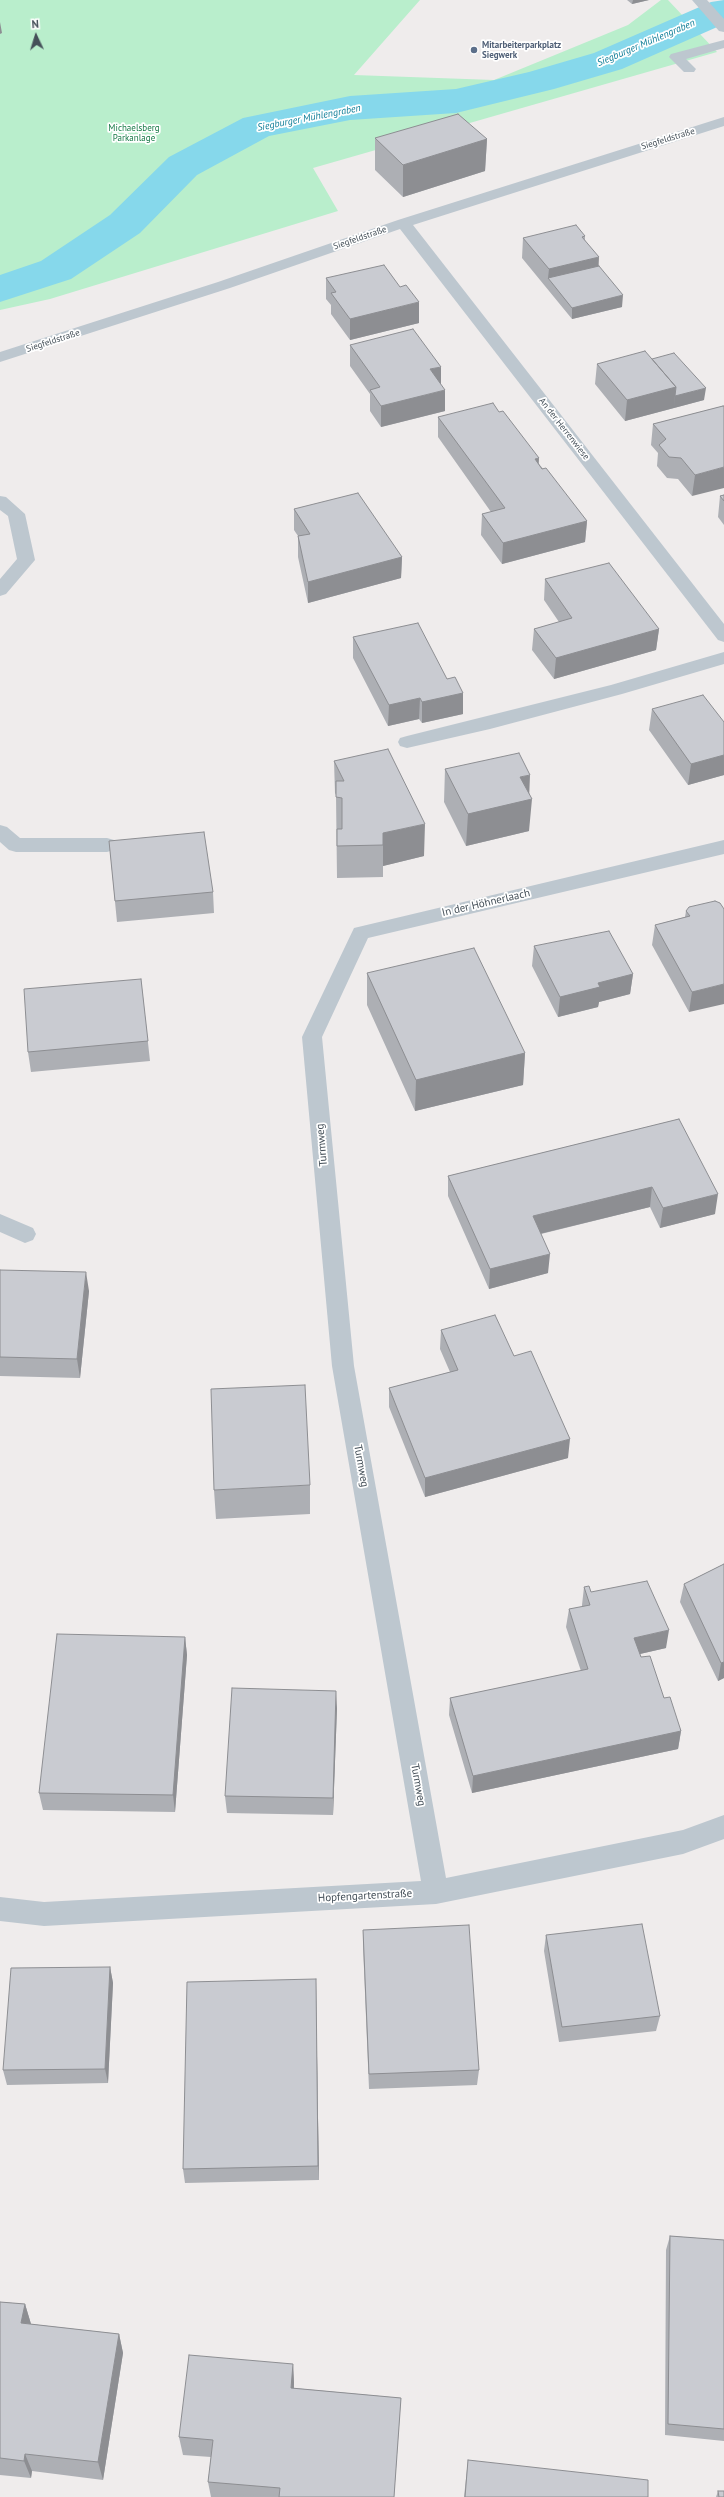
<!DOCTYPE html>
<html>
<head>
<meta charset="utf-8">
<style>
  body { margin:0 }
  #map { position:relative; width:724px; height:2497px; overflow:hidden; background:#efecec; font-family:"PT Sans",sans-serif }
  canvas { display:block }
  .north { position:absolute; left:16px; top:16px; width:40px; height:40px; -webkit-text-stroke:3px #fff; paint-order:stroke; rotate:356deg; font-size:11px; font-weight:700; line-height:16px; text-align:center; color:#455059 }
  .north::after { content:''; display:block; margin:auto; width:14px; height:18px; background:#455059; clip-path:polygon(50% 0,100% 100%,50% 72%,0 100%) }
</style>
</head>
<body>
<div id="map">
<canvas width="724" height="2497"></canvas>
<div class="north">N</div>
</div>
<script>
const ctx = document.querySelector('canvas').getContext('2d');
ctx.lineJoin = 'round';
function paint(path, color) { ctx.fillStyle = color; ctx.fill(path, 'evenodd'); }
const toPath = rows => new Path2D(rows.map(r => 'M' + r).join(''));
function stroke(path, color, width, dash) { ctx.strokeStyle = color; ctx.lineWidth = width; ctx.lineCap = dash ? 'butt' : 'round'; ctx.setLineDash(dash || []); ctx.stroke(path); }
function write(font, color, halo, rows, align = 'center') {
  ctx.font = font + ' "PT Sans",sans-serif'; ctx.lineWidth = 3.5; ctx.setLineDash([]); ctx.textBaseline = 'middle'; ctx.strokeStyle = halo; ctx.fillStyle = color; for (const [text, x, y, turn = 0] of rows) {
    ctx.save(); ctx.translate(x, y); ctx.rotate((+turn || 0) * Math.PI / 180); ctx.textAlign = isNaN(turn) ? turn : align; if (halo) ctx.strokeText(text, 0, 0); ctx.fillText(text, 0, 0); ctx.restore();
  }
}
paint(toPath([
  [0,0,420,0,354,75,494,80,628,25,661,0,668,0,717,52,313,168,338,211,50,299,0,310]
]), '#b9eecc');
paint(toPath([
  [724,0,724,24,622,69,554,89,456,113,350,120,269,136,197,175,140,233,71,279,0,302,0,275,41,261,110,215,169,157,243,118,350,96,456,89,529,72,594,53,711,2,724,0]
]), '#86d8eb');
paint(toPath([
  [724,40,724,48,686,59,696,69,694,72,684,72,669,57,671,54,724,40],
  [0,496,6,497,25,514,35,560,6,594,0,596,0,579,17,559,8,516,0,510,0,496],
  [724,652,724,664,622,694,490,729,407,748,400,746,398,742,400,738,407,736,611,685,724,652],
  [0,825,7,827,20,838,107,838,114,840,117,845,114,850,107,852,16,852,9,850,0,842,0,825]
]), '#bdc7cf');
paint(toPath([
  [692,0,707,0,724,19,724,32,719,31,692,0],
  [724,117,724,126,413,225,724,624,724,642,718,640,400,229,230,288,0,362,0,352,218,282,398,220,724,117],
  [724,840,724,854,368,938,322,1037,354,1366,446,1878,683,1830,724,1815,724,1839,683,1854,436,1904,44,1926,0,1921,0,1897,44,1902,421,1881,332,1366,302,1037,354,928,724,840],
  [0,1214,33,1228,36,1234,33,1240,25,1243,0,1232,0,1214]
]), '#bdc7cf');
paint(toPath([
  [627,0,649,0,632,4],
  [375,138,487,139,485,171,403,197,375,170],
  [585,236,585,240,599,266,622,307,572,319,522,258,523,238],
  [326,278,419,323,350,340,331,314,331,305,326,299],
  [350,345,445,411,381,427,370,411,370,394,350,366],
  [652,359,704,400,625,421,595,384,597,364],
  [723,406,692,496,678,479,667,478,657,466,658,453,651,445,653,424],
  [438,417,539,464,587,521,585,542,502,564,481,535,482,514,491,512,438,437],
  [724,495,724,525,718,517,720,496],
  [294,509,402,557,401,578,308,603,298,557,298,536,294,530],
  [545,579,659,629,656,650,554,679,532,650,534,629,559,622,544,600],
  [353,637,447,679,463,693,463,714,422,723,419,719,388,726,353,658],
  [652,709,724,722,724,775,688,785,649,730],
  [334,761,424,856,383,866,383,877,337,878,336,795,335,793],
  [445,769,529,831,466,846,444,802],
  [109,841,213,892,214,913,117,922],
  [724,909,689,1012,652,945,655,925,685,917,686,911],
  [534,946,633,974,630,994,599,1002,598,1007,558,1017,532,966],
  [367,973,525,1053,523,1085,415,1111,367,1005],
  [141,979,150,1061,31,1072,28,1052],
  [679,1119,715,1214,660,1228,650,1207,541,1234,548,1273,489,1289,448,1196,448,1176],
  [0,1270,89,1291,80,1378,0,1376],
  [441,1330,514,1356,568,1458,425,1497,389,1407,389,1388,450,1372,440,1349],
  [310,1485,310,1514,216,1519,214,1490],
  [724,1564,724,1678,718,1681,680,1602,684,1584],
  [584,1587,666,1648,640,1654,641,1657,664,1698,681,1731,678,1749,472,1793,449,1715,450,1698,581,1671,566,1627,569,1609,582,1607,582,1605],
  [185,1637,187,1655,175,1812,43,1810,39,1793],
  [337,1708,333,1815,227,1813,225,1796],
  [363,1930,479,2070,477,2085,369,2089,363,1945],
  [546,1935,660,2016,656,2031,559,2042,544,1951],
  [110,1967,113,1983,108,2083,7,2085,3,2070],
  [316,1994,319,2180,185,2183,183,2169],
  [670,2236,724,2240,724,2441,665,2435,666,2250],
  [0,2302,25,2304,31,2324,119,2334,123,2353,103,2480,32,2471,31,2478,0,2475],
  [293,2364,294,2383,294,2388,401,2398,394,2497,211,2497,208,2482,211,2457,183,2455,179,2437],
  [468,2460,648,2497,464,2497],
  [718,2491,724,2497,716,2497]
]), '#adafb4');
paint(toPath([
  [633,0,649,0,632,4],
  [0,22,2,33,0,34],
  [487,139,485,171,403,197,403,165],
  [599,257,598,278,548,278,549,269],
  [623,295,622,307,572,319,572,308],
  [419,302,419,323,350,340,350,319],
  [441,367,441,387,430,369],
  [676,387,674,408,625,421,627,400],
  [706,388,704,400,674,408,675,396],
  [445,390,445,411,381,427,381,406],
  [539,458,538,479,535,459],
  [724,467,724,488,692,496,695,475],
  [587,521,585,542,502,564,503,543],
  [402,557,401,578,308,603,308,582],
  [659,629,656,650,554,679,556,658],
  [463,693,463,714,422,723,422,702],
  [420,698,419,719,388,726,389,705],
  [724,755,724,775,688,785,691,764],
  [530,775,529,800,532,799,529,831,466,846,468,814,520,777],
  [425,824,424,856,383,866,383,833],
  [633,974,630,994,599,1002,598,1007,558,1017,560,997,598,983],
  [724,984,724,1004,689,1012,692,992],
  [525,1053,523,1085,415,1111,416,1080],
  [652,1187,650,1207,531,1236,533,1216],
  [718,1194,715,1214,660,1228,663,1208],
  [550,1254,548,1273,489,1289,490,1269],
  [86,1272,89,1291,80,1378,77,1359],
  [570,1439,568,1458,425,1497,425,1478],
  [669,1630,666,1648,631,1656,634,1638],
  [185,1637,187,1655,175,1812,173,1795],
  [724,1662,724,1678,718,1681,721,1663],
  [336,1691,337,1708,333,1815,333,1798],
  [681,1731,678,1749,472,1793,473,1776],
  [110,1967,113,1983,108,2083,105,2069],
  [316,1979,316,1994,319,2180,318,2166],
  [25,2304,31,2324,21,2323],
  [119,2334,123,2353,103,2480,98,2462],
  [293,2364,294,2383,293,2407,291,2388],
  [25,2454,32,2471,31,2478,24,2461]
]), '#8d8e92');
const building = toPath([
  [458,114,487,139,403,165,375,138,458,114],
  [576,225,585,236,582,237,599,257,549,269,523,238,576,225],
  [384,265,400,287,406,285,419,302,350,319,331,293,336,292,326,278,384,265],
  [599,266,623,295,572,308,548,278,599,266],
  [413,329,441,367,430,369,445,390,381,406,370,390,380,387,350,345,413,329],
  [645,351,676,387,627,400,597,364,645,351],
  [674,353,706,388,675,396,676,387,652,359,674,353],
  [493,403,499,412,503,411,539,458,535,459,542,469,546,468,587,521,503,543,482,514,505,508,438,417,493,403],
  [723,406,724,406,724,467,695,475,681,458,669,457,659,445,666,439,653,424,723,406],
  [358,493,402,557,308,582,298,536,310,534,294,509,358,493],
  [724,495,724,501,720,496,724,495],
  [609,563,659,629,556,658,534,629,572,618,545,579,609,563],
  [418,623,447,679,455,677,463,693,422,702,420,698,389,705,353,637,418,623],
  [703,695,724,722,724,755,691,764,652,709,703,695],
  [388,749,425,824,383,833,383,845,337,846,337,829,342,829,342,798,336,797,336,781,344,781,334,761,388,749],
  [519,753,530,775,520,777,532,799,468,814,445,769,519,753],
  [204,832,213,892,115,901,109,841,204,832],
  [715,901,720,903,724,909,724,984,692,992,655,925,690,916,686,911,689,907,715,901],
  [609,931,633,974,598,983,600,987,560,997,534,946,609,931],
  [474,948,525,1053,416,1080,367,973,474,948],
  [141,979,148,1041,28,1052,24,989,141,979],
  [679,1119,718,1194,663,1208,652,1187,533,1216,550,1254,490,1269,448,1176,679,1119],
  [0,1270,86,1272,77,1359,0,1357,0,1270],
  [495,1315,514,1356,531,1351,570,1439,425,1478,389,1388,458,1370,441,1330,495,1315],
  [305,1385,310,1485,214,1490,211,1389,305,1385],
  [724,1564,724,1662,721,1663,684,1584,724,1564],
  [647,1581,669,1630,634,1638,641,1657,650,1656,664,1698,670,1697,681,1731,473,1776,450,1698,588,1669,569,1609,590,1605,584,1587,589,1586,591,1592,647,1581],
  [57,1634,185,1637,173,1795,39,1793,57,1634],
  [232,1688,336,1691,333,1798,225,1796,232,1688],
  [642,1924,660,2016,562,2027,546,1935,642,1924],
  [469,1925,479,2070,369,2074,363,1930,469,1925],
  [110,1967,105,2069,3,2070,11,1968,110,1967],
  [316,1979,318,2166,183,2169,187,1982,316,1979],
  [670,2236,724,2240,724,2429,668,2424,670,2236],
  [0,2302,25,2304,21,2323,119,2334,98,2462,25,2454,24,2461,0,2458,0,2302],
  [189,2355,293,2364,291,2388,401,2398,394,2497,279,2497,280,2488,208,2482,213,2440,179,2437,189,2355],
  [468,2460,648,2480,648,2497,465,2497,468,2460],
  [718,2491,724,2491,724,2497,719,2497,718,2491]
]);
paint(building, '#c9cbd1');
stroke(building, '#8d8e92', 1);
for (const [x, y, r, color] of [
  [474,50,4,"#5c6f8a"]
]) { const dot = new Path2D(); dot.arc(x, y, r, 0, 2 * Math.PI); ctx.fillStyle = color; ctx.fill(dot); stroke(dot, '#fff', 1.5); }
write('bold 9px', '#4e5e75', '#fff', [
  ["Mitarbeiterparkplatz",482,45],
  ["Siegwerk",482,55]
], 'left');
write('9px', '#167946', '#fff', [
  ["Michaelsberg",134,128],
  ["Parkanlage",134,138]
]);
write('9px', '#455059', '#fff', [
  ["Siegfeldstraße",668,139,-17],
  ["Siegfeldstraße",360,238,-19],
  ["Siegfeldstraße",53,341,-18],
  ["An der Herrenwiese",564,429,52]
]);
write('italic 10px', '#0c7c96', '#fff', [
  ["Siegburger Mühlengraben",646,43,-23],
  ["Siegburger Mühlengraben",309,118,-11]
]);
write('11px', '#455059', '#fff', [
  ["In der Höhnerlaach",486,903,-13],
  ["Turmweg",322,1145,-95],
  ["Turmweg",361,1466,80],
  ["Turmweg",418,1785,80],
  ["Hopfengartenstraße",365,1896,-3]
]);
</script>
</body>
</html>
